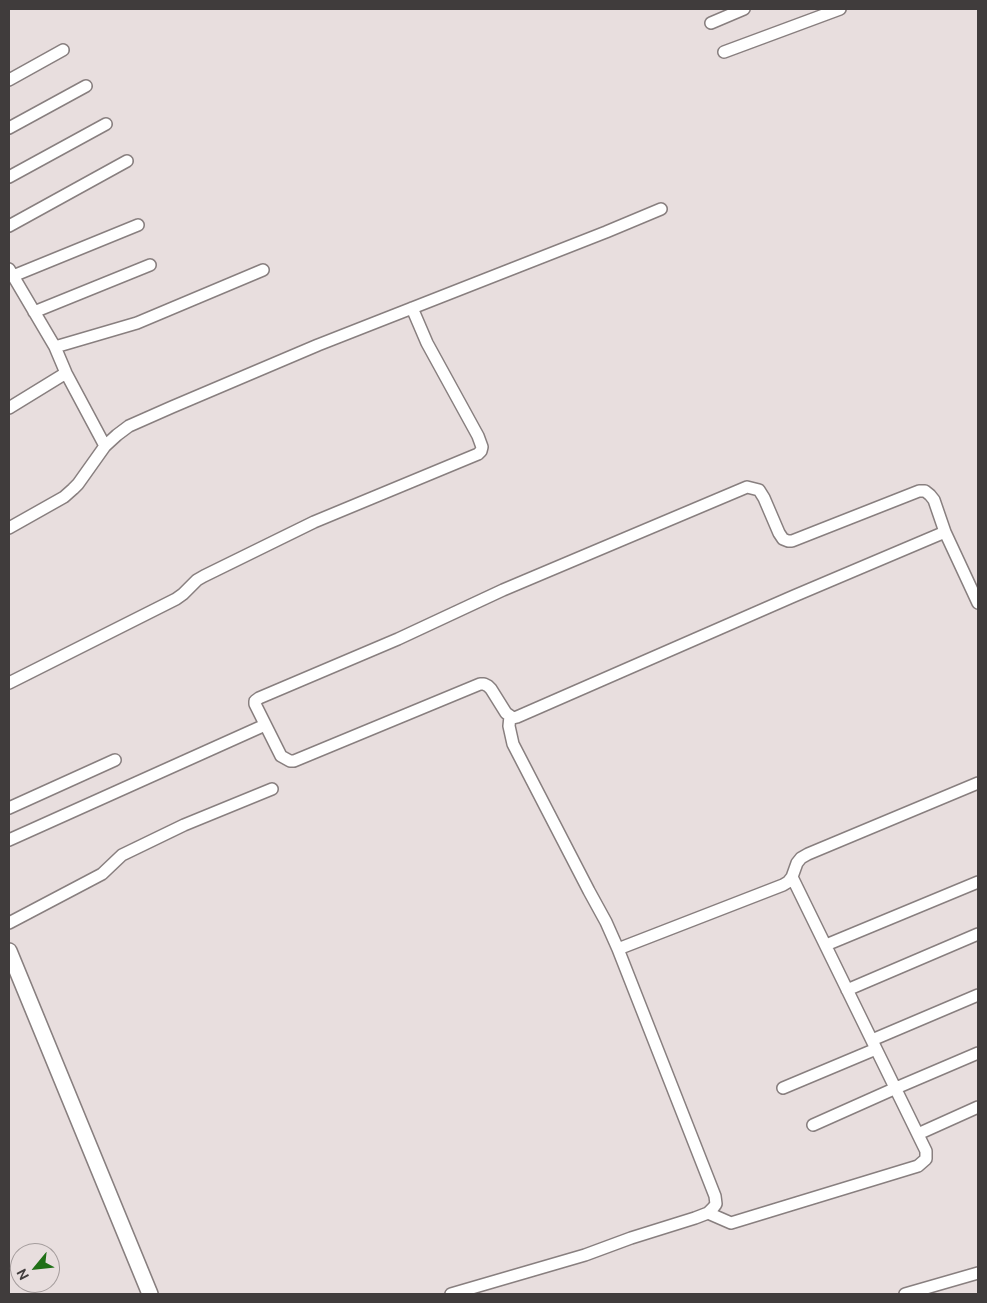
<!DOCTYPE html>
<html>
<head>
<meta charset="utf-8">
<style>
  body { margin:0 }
  #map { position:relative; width:987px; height:1303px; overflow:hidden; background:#e8dede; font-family:Ubuntu,sans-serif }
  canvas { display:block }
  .frame { position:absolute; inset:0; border:10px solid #403c3c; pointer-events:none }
  .north { position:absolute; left:10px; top:1243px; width:50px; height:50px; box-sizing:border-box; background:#e8dede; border:1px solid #a59d9d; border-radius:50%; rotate:242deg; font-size:14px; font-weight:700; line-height:20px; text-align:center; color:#403c3c }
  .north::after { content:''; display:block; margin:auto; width:18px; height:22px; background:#207017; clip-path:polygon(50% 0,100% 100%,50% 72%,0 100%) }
</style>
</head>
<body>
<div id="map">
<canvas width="987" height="1303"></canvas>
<div class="frame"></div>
<div class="north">N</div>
</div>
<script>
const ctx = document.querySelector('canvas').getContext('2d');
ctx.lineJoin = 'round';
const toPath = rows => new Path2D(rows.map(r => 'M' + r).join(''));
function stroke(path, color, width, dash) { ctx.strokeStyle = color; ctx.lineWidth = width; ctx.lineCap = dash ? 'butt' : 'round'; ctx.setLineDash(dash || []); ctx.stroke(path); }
const minor = toPath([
  [711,23,744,9],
  [724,52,840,9],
  [9,80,63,50],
  [9,128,86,86],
  [9,177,106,124],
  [9,226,127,161],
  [9,269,55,347,66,373,105,446],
  [13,276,138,225],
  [34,312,150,265],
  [55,347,137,323,263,270],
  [9,408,66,373],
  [9,528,64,497,73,489,78,484,105,446,117,435,129,426,172,407,318,345,606,232,661,209],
  [945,532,794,596,517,717,513,718,506,713,491,689,488,686,484,684,480,684,294,761,290,761,281,756,255,704,255,701,259,698,398,639,503,590,747,487,759,490,764,498,779,533,783,539,788,541,792,541,919,491,925,491,930,495,934,500,945,532,978,603],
  [9,683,176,599,183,594,197,580,204,576,314,522,478,454,481,451,482,447,478,436,427,343,412,308],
  [9,808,115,760],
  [9,840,265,725],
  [9,923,102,874,122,855,184,825,272,789],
  [826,945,978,882],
  [618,949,783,885,788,882,792,877,797,863,801,858,808,854,978,783],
  [847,990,978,934],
  [872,1040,978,995],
  [783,1088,876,1049],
  [813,1125,896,1088,978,1053],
  [918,1134,978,1107],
  [708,1213,731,1223,918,1166,926,1159,926,1151,792,877],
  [451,1294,585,1255,631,1238,695,1218,708,1213,713,1208,716,1204,715,1196,618,949,606,922,589,891,513,744,509,726,510,716],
  [905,1294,978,1273]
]);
const tertiary = toPath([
  [9,951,150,1294]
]);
stroke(minor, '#887f7f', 14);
stroke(tertiary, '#887f7f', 18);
stroke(minor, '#fff', 11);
stroke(tertiary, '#fff', 15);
</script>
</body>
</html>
